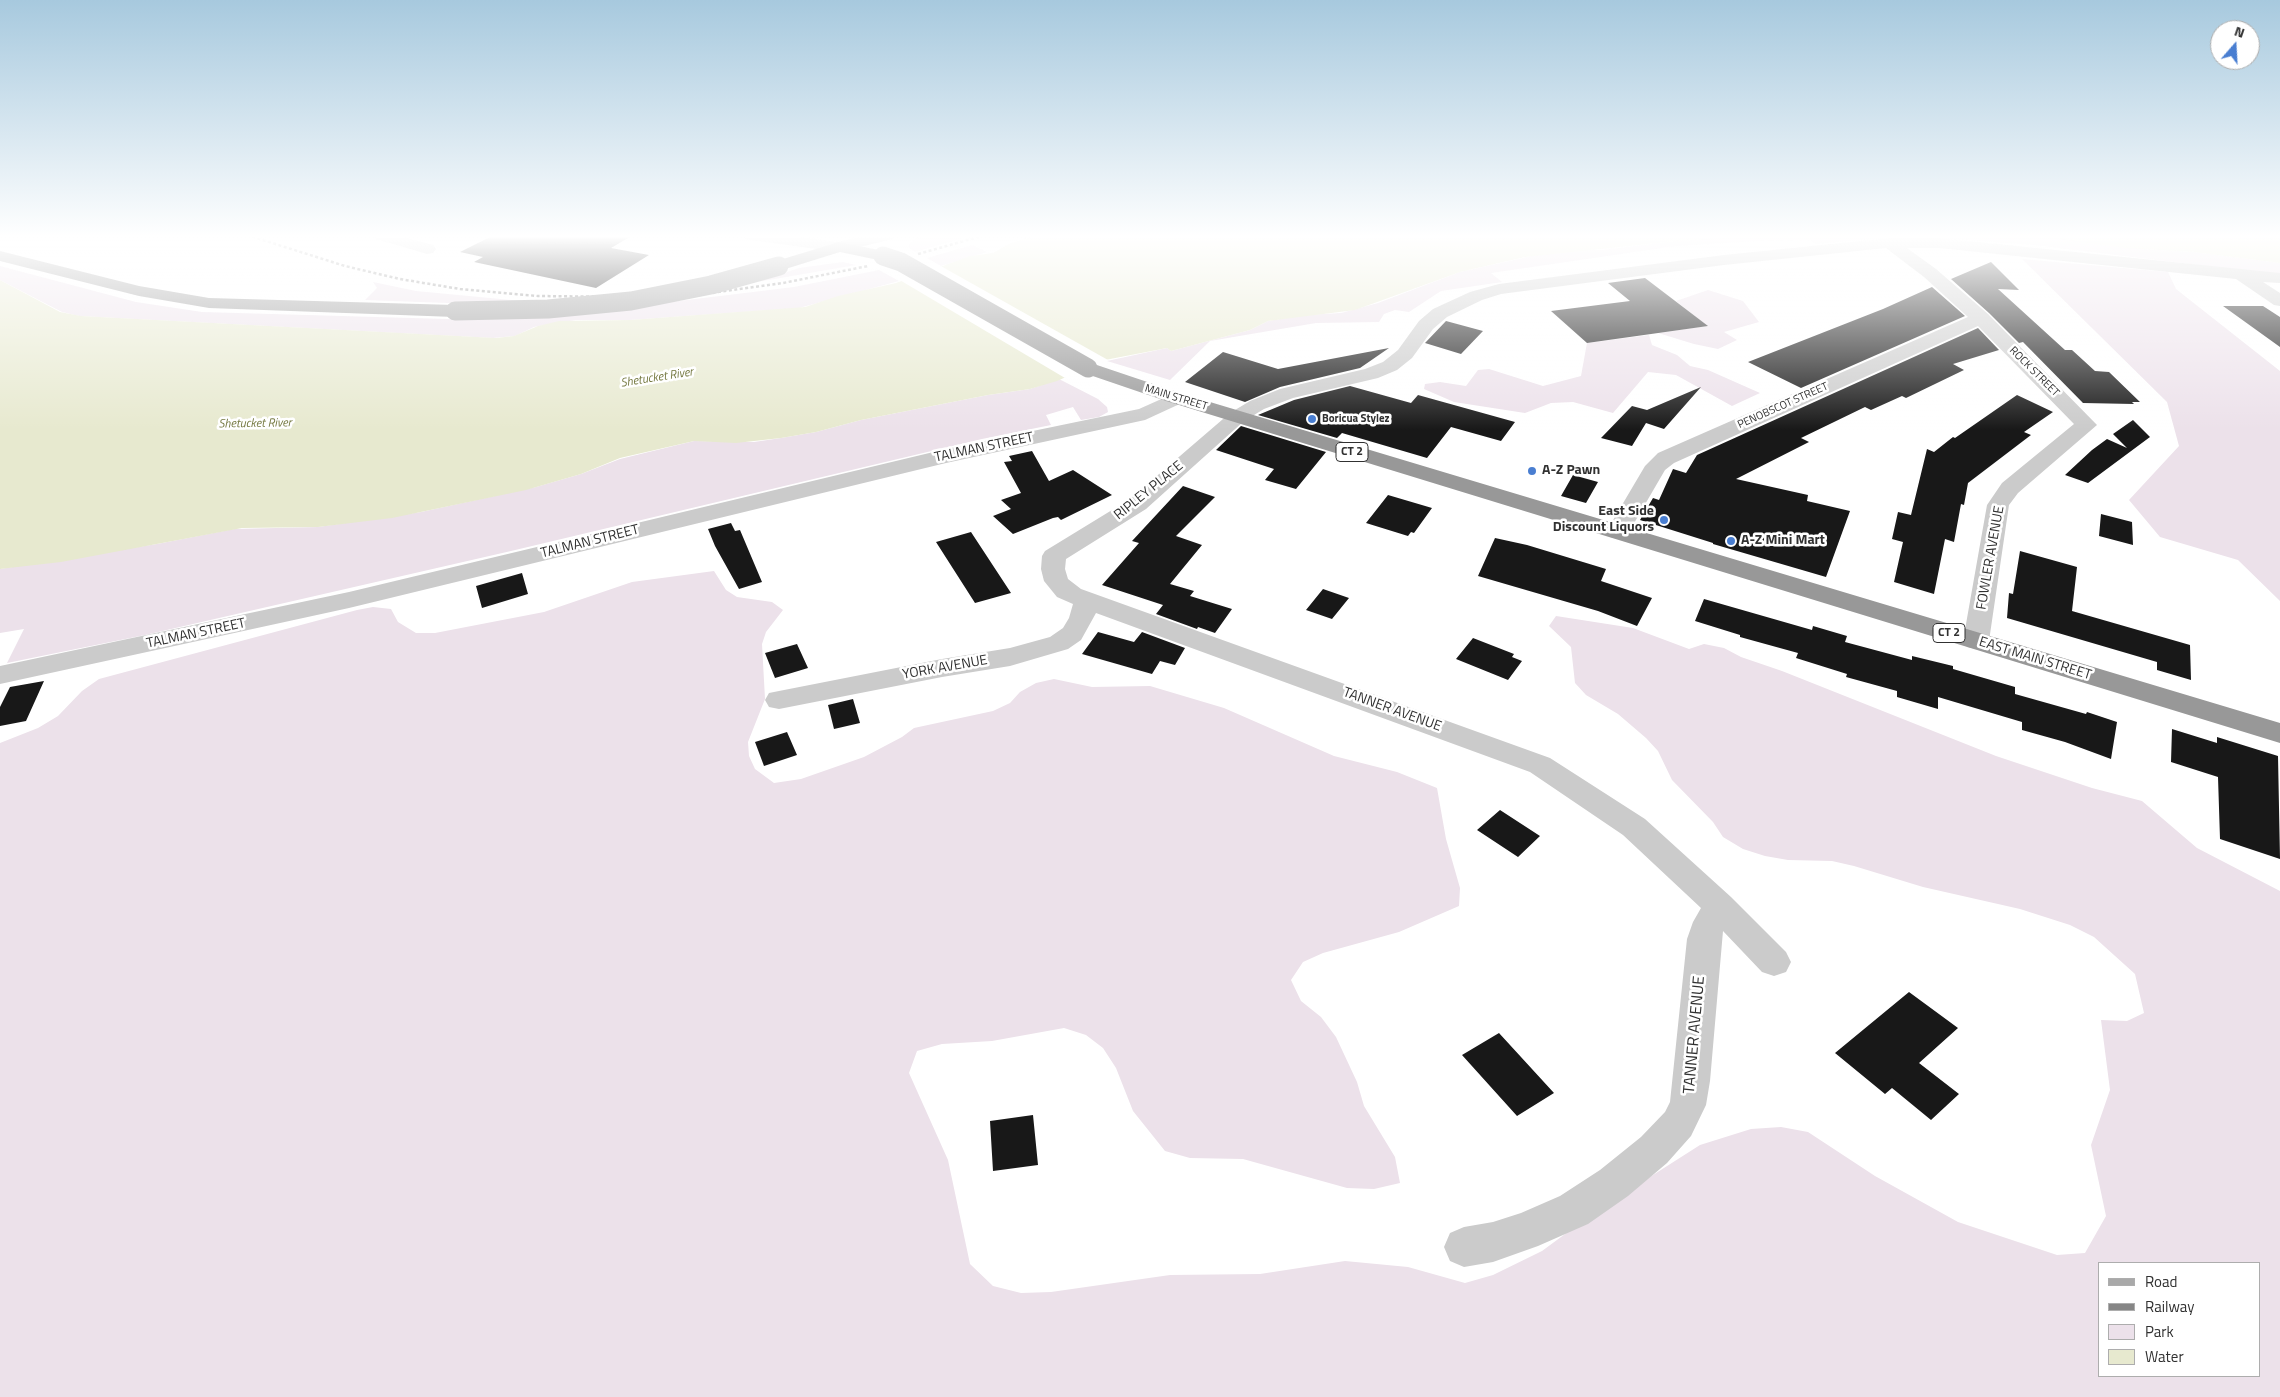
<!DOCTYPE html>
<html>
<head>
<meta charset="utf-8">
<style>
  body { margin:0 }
  #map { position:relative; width:2280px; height:1397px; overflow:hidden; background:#fff; font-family:"Titillium Web",sans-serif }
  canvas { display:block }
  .legend { position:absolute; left:2098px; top:1262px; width:162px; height:115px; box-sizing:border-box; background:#fff; border:1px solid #adadad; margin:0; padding:6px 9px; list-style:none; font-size:15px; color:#313131 }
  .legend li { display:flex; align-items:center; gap:10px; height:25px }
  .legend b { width:25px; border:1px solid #adadad }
  .north { position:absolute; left:2210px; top:20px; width:50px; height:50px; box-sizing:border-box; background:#fff; border:1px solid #adadad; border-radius:50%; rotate:19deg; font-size:14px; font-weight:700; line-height:20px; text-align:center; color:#313131 }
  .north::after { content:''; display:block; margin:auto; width:18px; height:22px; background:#497ed1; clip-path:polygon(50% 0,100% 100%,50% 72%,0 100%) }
</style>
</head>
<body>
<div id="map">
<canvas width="2280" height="1397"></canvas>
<ul class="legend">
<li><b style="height:6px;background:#a9a9a9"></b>Road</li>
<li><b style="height:6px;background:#868686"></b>Railway</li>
<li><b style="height:14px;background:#ece1ea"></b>Park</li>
<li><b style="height:14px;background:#e7e9cf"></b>Water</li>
</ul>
<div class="north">N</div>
</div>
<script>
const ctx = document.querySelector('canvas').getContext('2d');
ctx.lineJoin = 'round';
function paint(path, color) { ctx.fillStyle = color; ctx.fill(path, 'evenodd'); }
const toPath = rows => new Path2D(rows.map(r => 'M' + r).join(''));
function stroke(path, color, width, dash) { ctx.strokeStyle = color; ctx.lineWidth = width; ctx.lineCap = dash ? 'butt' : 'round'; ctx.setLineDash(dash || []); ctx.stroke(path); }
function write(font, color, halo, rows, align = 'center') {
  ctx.font = font + ' "Titillium Web",sans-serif'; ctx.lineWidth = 5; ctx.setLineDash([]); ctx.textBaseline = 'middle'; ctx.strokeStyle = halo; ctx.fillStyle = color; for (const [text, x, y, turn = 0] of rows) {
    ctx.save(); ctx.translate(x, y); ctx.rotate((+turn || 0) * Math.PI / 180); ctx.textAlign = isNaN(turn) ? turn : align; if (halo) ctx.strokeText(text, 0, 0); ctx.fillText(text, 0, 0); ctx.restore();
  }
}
paint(toPath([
  [928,235,974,235,915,252,909,248,909,244,915,239],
  [1779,235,2029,235,2144,249,2194,252,2280,263,2280,275,2034,245,1954,239,1872,239,1816,244,1810,240,1759,241,1676,246,1491,273,1502,282,1441,291,1409,312,1395,310,1384,314,1379,322,1316,323,1210,341,1170,380,1107,361,1167,348,1171,351,1250,330,1268,321,1305,315,1341,313,1378,303,1460,272,1532,256,1579,250,1602,250,1676,241],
  [972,245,987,252,941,266,927,258],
  [2022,259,2168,272,2176,289,2280,371,2280,601,2238,560,2160,537,2129,500,2179,446,2167,402],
  [843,262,856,265,757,282,799,268],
  [0,266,136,302,202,312,447,319,547,317,794,287,879,270,899,281,799,308,630,320,576,320,534,327,515,336,493,338,79,316,62,312,0,280],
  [373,282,416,291,543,303,476,304,365,300,377,288],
  [1708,290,1743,301,1759,322,1724,332,1737,340,1718,349,1694,344,1658,333,1707,326,1676,301],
  [1649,335,1652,345,1677,355,1690,366,1708,370,1760,393,1732,406,1676,375,1648,372,1613,413,1573,402,1551,403,1525,413,1454,402,1424,389,1425,384,1440,382,1466,386,1478,370,1489,369,1543,386,1581,376,1587,343],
  [1059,379,1098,399,1107,407,1108,412,1099,417,1081,420,1073,407,1046,415,1051,425,982,439,511,551,145,635,7,663,24,629,0,633,0,569,157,544,234,529,318,527,421,512,536,487,581,474,620,459,694,441,754,442,781,438,816,432,861,420,988,395,1030,389],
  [714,571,726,590,737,597,772,602,783,610,766,632,762,644,765,699,748,742,749,756,755,769,774,783,801,779,864,757,902,737,914,728,993,711,1010,703,1020,692,1036,683,1054,679,1092,687,1150,686,1224,708,1334,756,1397,772,1437,788,1446,839,1460,888,1459,906,1399,932,1323,953,1303,962,1291,980,1301,1001,1321,1017,1336,1037,1357,1082,1364,1106,1395,1157,1400,1183,1374,1189,1347,1188,1243,1159,1190,1158,1165,1151,1133,1111,1116,1068,1103,1048,1086,1035,1064,1028,992,1041,942,1044,917,1051,909,1073,948,1160,970,1264,993,1286,1021,1293,1051,1292,1170,1275,1260,1274,1345,1261,1408,1267,1465,1283,1493,1275,1542,1251,1595,1212,1700,1145,1751,1129,1781,1127,1808,1132,1875,1176,1958,1222,2057,1255,2085,1253,2106,1216,2091,1145,2110,1090,2101,1020,2127,1021,2144,1013,2135,974,2094,937,2070,925,2020,909,1923,887,1854,866,1832,861,1788,860,1765,856,1743,849,1723,837,1713,822,1672,780,1658,751,1646,738,1618,714,1586,695,1575,683,1571,647,1549,626,1556,616,1633,628,1689,649,1704,644,1724,648,1741,657,1782,671,1996,756,2092,788,2142,801,2197,848,2280,891,2280,1397,0,1397,0,743,38,728,58,716,82,691,99,679,357,610,373,607,391,609,398,622,416,633,435,633,544,612,632,582],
  [2099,1263,2259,1263,2259,1376,2099,1376]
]), '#ece1ea');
paint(toPath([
  [1037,235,1817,235,1676,241,1525,257,1460,272,1355,310,1268,321,1250,330,1171,351,1167,348,1105,360,1057,381,1030,389,988,395,861,420,816,432,781,438,736,443,694,441,620,458,581,474,526,490,392,518,318,527,242,528,61,562,0,569,0,280,60,312,81,316,496,338,514,336,538,326,559,321,630,320,805,307,838,296,896,283,970,256,993,253,1011,243],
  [2029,235,2280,235,2280,263,2194,252,2126,248]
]), '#e7e9cf');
paint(toPath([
  [939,265,1108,360,1065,378,898,279]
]), '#fff');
paint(toPath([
  [494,235,633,235,611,248,649,255,596,288,474,262,483,257,460,252],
  [1991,262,2019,290,1998,289,2065,350,2072,350,2095,371,2109,372,2140,402,2132,402,2134,404,2083,403,2023,342,2019,343,1989,313,1951,279],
  [1645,278,1708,326,1587,343,1551,311,1630,301,1608,283],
  [1932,287,1965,316,1801,388,1748,362,1883,309],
  [2223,306,2263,306,2280,317,2280,347],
  [1446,321,1483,331,1461,354,1425,343],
  [1978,328,1999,350,1953,364,1964,370,1906,398,1902,396,1871,410,1865,407,1801,438,1809,442,1736,479,1808,495,1807,501,1850,511,1826,577,1713,544,1713,543,1640,520,1653,498,1659,500,1673,469,1686,473,1697,455],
  [1389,348,1360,368,1280,387,1245,402,1185,382,1223,352,1278,369],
  [1350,386,1411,403,1418,395,1515,422,1501,441,1451,427,1427,458,1342,433,1337,438,1258,415,1294,400],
  [1701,387,1664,429,1646,423,1632,446,1601,438,1632,406,1647,410],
  [2017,395,2053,412,2024,432,2031,435,1968,483,1964,505,1961,504,1954,542,1945,539,1934,594,1894,582,1903,542,1892,539,1898,512,1911,515,1927,449,1934,452,1953,437,1955,438],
  [2133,420,2150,437,2088,483,2065,475,2092,450,2107,439,2127,448,2113,434],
  [1241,426,1326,452,1296,489,1265,480,1274,469,1216,450],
  [1032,451,1049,481,1073,470,1112,495,1061,520,1058,517,1053,518,1013,534,993,516,1011,509,1001,500,1021,493,1004,462,1012,461,1009,456],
  [1573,475,1598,482,1586,503,1561,496],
  [1183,486,1215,497,1176,536,1202,545,1170,584,1194,591,1190,596,1232,609,1215,633,1198,627,1197,629,1156,614,1163,605,1102,585,1139,543,1132,541],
  [1388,495,1432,508,1414,533,1411,532,1408,536,1366,523],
  [2101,514,2132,522,2133,545,2099,536],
  [731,523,735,531,740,530,762,582,739,589,715,546,708,529],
  [971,532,1011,593,975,603,936,542],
  [1495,538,1527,545,1606,569,1601,581,1652,598,1637,626,1598,611,1478,576],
  [2020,551,2077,567,2072,611,2190,645,2191,680,2157,670,2157,662,2007,618,2009,593,2013,594],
  [522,573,528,594,482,608,476,586],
  [1323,589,1349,598,1332,619,1306,610],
  [1704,599,1812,630,1813,626,1847,636,1845,642,1912,660,1912,656,1953,666,1953,669,2015,687,2015,694,2086,714,2087,712,2117,722,2111,759,2065,742,2022,730,2022,722,1938,697,1938,709,1897,697,1897,691,1846,677,1847,674,1796,658,1798,653,1740,637,1740,635,1695,621],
  [1098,632,1134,642,1142,632,1185,648,1175,665,1160,661,1152,674,1082,654],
  [1473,638,1514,654,1512,657,1522,661,1508,680,1456,659],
  [797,644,808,668,775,678,765,653],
  [44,681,26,721,0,726,0,707,10,687],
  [853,699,860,723,834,729,828,705],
  [2172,729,2217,743,2217,737,2278,756,2280,859,2220,839,2218,777,2171,762],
  [787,732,797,755,764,766,755,742],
  [1500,810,1540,836,1518,857,1477,830],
  [1909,992,1958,1028,1919,1063,1959,1094,1931,1120,1892,1088,1885,1094,1835,1053],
  [1499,1033,1554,1093,1517,1116,1462,1055],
  [1033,1115,1038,1165,993,1171,990,1121]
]), '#181818');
paint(toPath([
  [374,235,398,235,433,245,436,249,433,253,427,254,376,239,374,235],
  [743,235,786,235,839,242,845,243,847,247,845,251,839,252,751,240,745,239,743,235],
  [1889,238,1939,238,2280,273,2280,283,2263,282,2280,293,2280,306,2274,305,2236,279,1939,248,1907,248,1936,269,1988,314,2097,425,2018,493,2009,505,1989,641,1985,647,1976,649,1967,647,1963,641,1987,505,2002,483,2074,424,1978,326,1674,463,1665,470,1626,537,1618,539,1610,537,1606,532,1645,466,1658,453,1968,317,1924,277,1886,248,1724,265,1501,294,1482,300,1447,317,1433,329,1412,358,1397,370,1378,378,1293,398,1264,409,1244,421,1146,509,1066,559,1065,569,1068,579,1081,589,1550,758,1645,819,1731,897,1786,952,1791,962,1786,972,1774,976,1762,972,1723,931,1710,1081,1706,1105,1691,1136,1667,1163,1628,1196,1588,1224,1538,1246,1493,1262,1464,1267,1450,1261,1444,1247,1450,1233,1464,1227,1493,1222,1521,1213,1560,1196,1600,1170,1641,1137,1665,1112,1670,1102,1687,939,1693,922,1701,908,1623,835,1530,772,1096,613,1081,640,1068,649,1010,666,942,677,779,709,769,707,765,700,769,693,779,691,942,659,1010,648,1050,637,1063,628,1069,618,1073,604,1057,597,1044,581,1041,569,1042,556,1045,551,1130,499,1230,413,1250,401,1280,389,1365,369,1383,362,1398,350,1419,321,1433,309,1470,292,1499,284,1724,255,1889,238],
  [1177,392,1184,394,1187,398,1184,402,1145,420,946,463,349,608,0,684,0,666,349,592,946,449,1139,409,1177,392]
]), '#cbcbcb');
paint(toPath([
  [868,235,895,235,893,239,839,252,833,251,831,247,833,243,868,235]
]), '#a9a9a9');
paint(toPath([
  [839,242,889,252,892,256,889,260,883,261,840,252,779,271,773,270,770,266,773,262,839,242],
  [0,251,139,286,209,298,455,305,462,307,464,311,462,315,455,317,209,308,139,296,0,261,0,251],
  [1088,362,1180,393,2280,723,2280,743,1166,401,1081,372,1078,368,1081,364,1088,362]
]), '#989898');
stroke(toPath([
  [247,235,345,266,400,279,460,289,538,296,630,297,718,292,783,283,868,266],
  [918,254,985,235]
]), '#868686', 2.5, [3, 2.5]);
stroke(toPath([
  [883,256,901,262,1088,368],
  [455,311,548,309,631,301,711,285,779,266]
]), '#989898', 19);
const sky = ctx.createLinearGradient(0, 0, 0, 430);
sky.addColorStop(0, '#a7c9de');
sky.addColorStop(0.55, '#fff');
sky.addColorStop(1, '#ffffff00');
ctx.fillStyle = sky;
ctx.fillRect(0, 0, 2280, 430);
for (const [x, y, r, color] of [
  [1312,419,5,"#497ed1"],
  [1532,471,5,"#497ed1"],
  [1664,520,5,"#497ed1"],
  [1731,541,5,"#497ed1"]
]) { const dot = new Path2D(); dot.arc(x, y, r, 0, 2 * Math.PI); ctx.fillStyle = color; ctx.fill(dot); stroke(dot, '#fff', 2); }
write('11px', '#313131', '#fff', [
  ["ROCK STREET",2034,372,45],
  ["MAIN STREET",1176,398,17],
  ["PENOBSCOT STREET",1783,406,-24]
]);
write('bold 11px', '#313131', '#fff', [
  ["Boricua Stylez",1322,419]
], 'left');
write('italic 12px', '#747840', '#fff', [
  ["Shetucket River",657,378,-9],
  ["Shetucket River",255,424,-1]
]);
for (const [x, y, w] of [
  [1352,452,32],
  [1949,633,32]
]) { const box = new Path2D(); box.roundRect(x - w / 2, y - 9.5, w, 19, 4); ctx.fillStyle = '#fff'; ctx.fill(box); stroke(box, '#313131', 1); }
write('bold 12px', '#313131', null, [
  ["CT 2",1352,452],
  ["CT 2",1949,633]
]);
write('14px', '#313131', '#fff', [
  ["TALMAN STREET",984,448,-12],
  ["RIPLEY PLACE",1149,491,-39],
  ["TALMAN STREET",590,542,-14],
  ["FOWLER AVENUE",1991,558,-80],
  ["TALMAN STREET",196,634,-12],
  ["EAST MAIN STREET",2035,659,17],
  ["YORK AVENUE",945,668,-10],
  ["TANNER AVENUE",1392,710,20]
]);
write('bold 14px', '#313131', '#fff', [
  ["A-Z Pawn",1542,471],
  ["East Side",1654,512,"right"],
  ["Discount Liquors",1654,528,"right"],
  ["A-Z Mini Mart",1741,541]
], 'left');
write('16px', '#313131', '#fff', [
  ["TANNER AVENUE",1695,1035,-85]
]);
</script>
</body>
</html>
